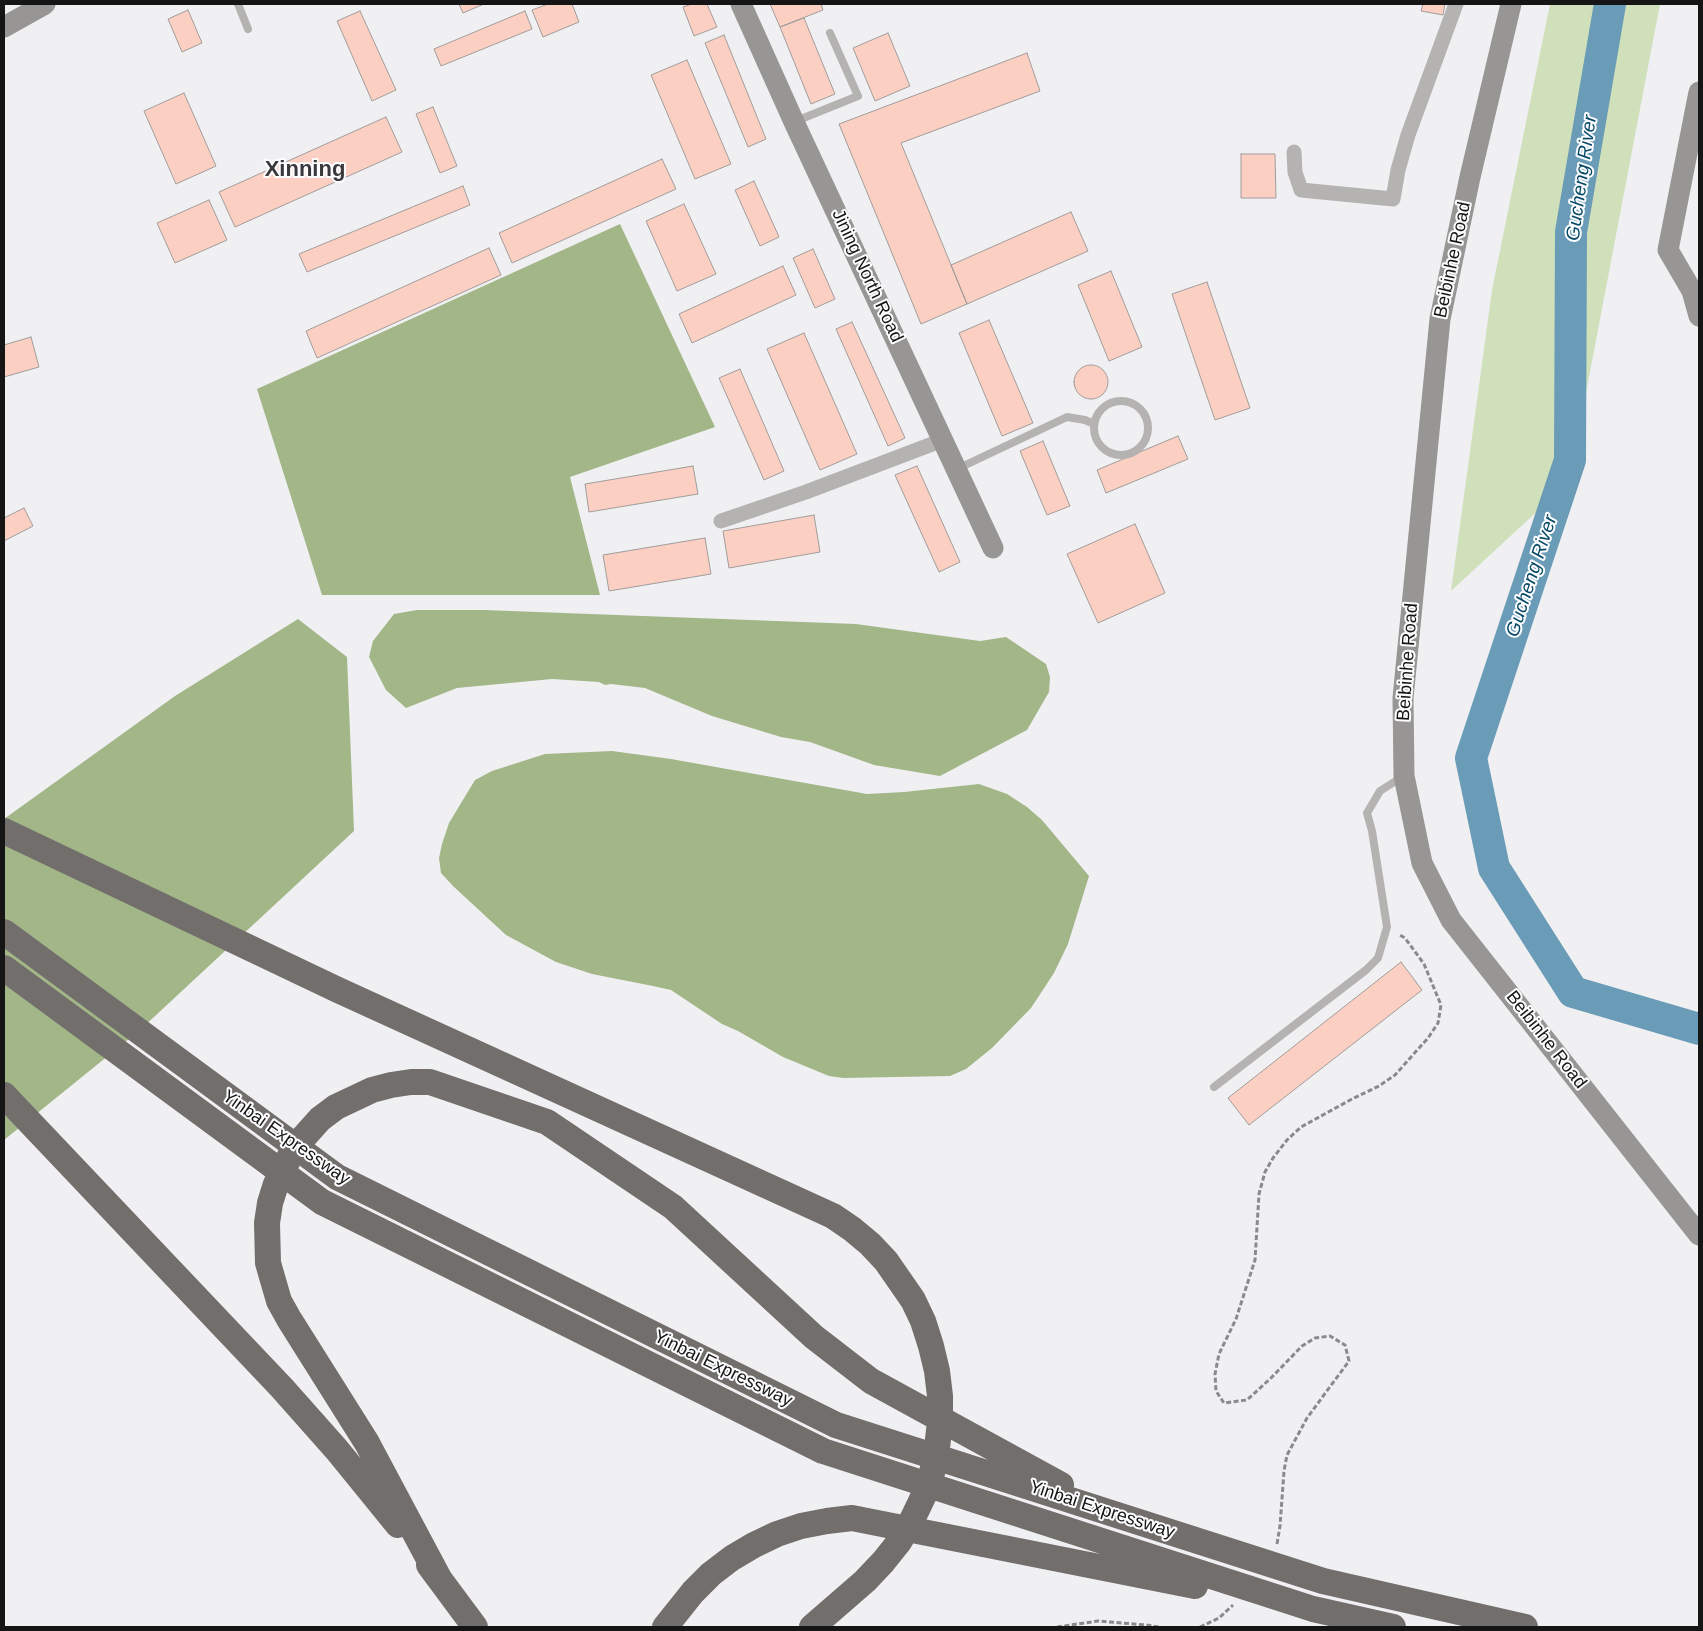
<!DOCTYPE html>
<html>
<head>
<meta charset="utf-8">
<style>
  body { margin:0 }
  #map { position:relative; width:1703px; height:1631px; overflow:hidden; background:#f0f0f3; font-family:Helvetica,sans-serif }
  canvas { display:block }
  .frame { position:absolute; inset:0; border:5px solid #151516; pointer-events:none }
</style>
</head>
<body>
<div id="map">
<canvas width="1703" height="1631"></canvas>
<div class="frame"></div>
</div>
<script>
const ctx = document.querySelector('canvas').getContext('2d');
ctx.lineJoin = 'round';
function paint(path, color) { ctx.fillStyle = color; ctx.fill(path, 'evenodd'); }
const toPath = rows => new Path2D(rows.map(r => 'M' + r).join(''));
function stroke(path, color, width, dash) { ctx.strokeStyle = color; ctx.lineWidth = width; ctx.lineCap = dash ? 'butt' : 'round'; ctx.setLineDash(dash || []); ctx.stroke(path); }
function write(font, color, halo, rows, align = 'center') {
  ctx.font = font + ' Helvetica,sans-serif'; ctx.lineWidth = 4; ctx.setLineDash([]); ctx.textBaseline = 'middle'; ctx.strokeStyle = halo; ctx.fillStyle = color; for (const [text, x, y, turn = 0] of rows) {
    ctx.save(); ctx.translate(x, y); ctx.rotate((+turn || 0) * Math.PI / 180); ctx.textAlign = isNaN(turn) ? turn : align; if (halo) ctx.strokeText(text, 0, 0); ctx.fillText(text, 0, 0); ctx.restore();
  }
}
paint(toPath([
  [1550,4,1660,4,1569,482,1451,591,1492,290]
]), '#cfe0bb');
paint(toPath([
  [620,224,715,427,570,477,600,595,322,595,257,389],
  [417,610,484,610,856,624,980,641,1006,637,1046,664,1050,677,1049,692,1027,730,940,776,874,765,810,742,781,737,712,716,645,688,611,684,605,685,599,682,552,679,457,688,406,708,386,690,369,657,373,641,394,614],
  [298,619,347,657,354,831,140,1030,4,1140,4,819,175,696],
  [612,751,671,759,867,794,904,792,979,784,1007,794,1027,807,1042,820,1089,876,1068,944,1054,973,1031,1008,992,1048,966,1069,950,1076,843,1078,829,1076,783,1057,738,1031,722,1024,671,990,653,986,592,974,556,962,506,935,453,886,441,873,439,858,442,844,449,823,475,780,492,771,545,754]
]), '#a2b688');
stroke(toPath([
  [1610,4,1571,232,1570,460,1471,758,1494,868,1573,992,1699,1029]
]), '#6a9bb7', 32);
const building = toPath([
  [459,4,484,4,463,13,459,4],
  [548,4,572,4,579,22,543,37,532,10,548,4],
  [692,4,707,4,717,27,694,36,683,7,692,4],
  [770,4,821,4,823,10,780,27,770,4],
  [1423,4,1445,4,1443,15,1421,11,1423,4],
  [188,10,202,43,182,52,168,19,188,10],
  [360,11,396,90,372,101,337,21,360,11],
  [525,11,532,29,441,66,434,49,525,11],
  [804,18,835,94,811,104,780,27,804,18],
  [888,33,910,86,875,101,853,48,888,33],
  [724,35,766,139,748,147,705,43,724,35],
  [1027,53,1040,91,901,143,967,304,921,324,839,124,1027,53],
  [687,60,731,164,695,179,651,75,687,60],
  [184,93,216,166,176,184,144,111,184,93],
  [433,107,457,166,440,173,416,114,433,107],
  [386,117,402,152,235,227,219,192,386,117],
  [1241,154,1275,154,1276,198,1241,198,1241,154],
  [662,159,676,189,512,263,499,233,662,159],
  [754,181,779,237,760,246,735,190,754,181],
  [463,186,470,205,307,272,299,254,463,186],
  [209,200,227,240,175,263,157,223,209,200],
  [684,204,716,274,677,291,646,221,684,204],
  [1071,212,1088,251,967,304,951,265,1071,212],
  [489,248,501,275,317,358,306,331,489,248],
  [813,249,835,299,815,308,793,258,813,249],
  [783,266,796,295,692,343,679,314,783,266],
  [1111,271,1142,347,1109,361,1078,285,1111,271],
  [1207,282,1250,408,1215,420,1172,294,1207,282],
  [989,320,1033,423,1002,436,959,333,989,320],
  [852,322,905,438,888,446,836,329,852,322],
  [804,333,857,454,820,470,767,349,804,333],
  [31,337,39,367,4,377,4,345,31,337],
  '1074 382a17 17 0 1 1 34 0a17 17 0 1 1-34 0Z',
  [740,369,784,471,764,480,719,378,740,369],
  [1178,436,1188,459,1106,493,1097,470,1178,436],
  [1043,441,1070,506,1047,515,1020,451,1043,441],
  [693,466,698,494,589,512,585,484,693,466],
  [917,466,960,562,939,572,895,475,917,466],
  [24,508,33,526,4,541,4,518,24,508],
  [814,515,820,552,729,568,723,531,814,515],
  [1135,524,1165,593,1098,623,1067,554,1135,524],
  [705,538,711,574,609,591,603,555,705,538],
  [1401,962,1422,990,1249,1125,1228,1098,1401,962]
]);
paint(building, '#fbcfc1');
stroke(building, '#a09c9b', 1);
stroke(toPath([
  [1277,1544,1280,1526,1284,1471,1287,1455,1307,1418,1349,1361,1345,1345,1330,1336,1315,1338,1302,1346,1271,1378,1247,1400,1224,1403,1216,1391,1215,1374,1219,1354,1236,1319,1255,1260,1259,1194,1265,1172,1273,1158,1287,1140,1301,1127,1352,1099,1379,1086,1395,1075,1428,1038,1438,1023,1441,1005,1424,964,1405,938,1398,934],
  [1057,1627,1098,1621,1146,1625,1159,1627],
  [1200,1627,1219,1618,1233,1605]
]), '#8a8a8c', 3, [5, 2.5]);
stroke(toPath([
  [238,4,248,29],
  [796,121,858,96,830,33],
  '1094 428a27 27 0 1 1 54 0a27 27 0 1 1-54 0Z',
  [957,469,1067,417,1085,420,1094,424],
  [1214,1087,1366,970,1378,958,1387,927,1372,831,1367,813,1380,791,1402,777]
]), '#b5b3b2', 8);
stroke(toPath([
  [1294,152,1295,172,1301,190,1393,199,1398,170,1408,135,1456,4],
  [721,521,806,492,943,440]
]), '#b5b3b2', 15);
stroke(toPath([
  [741,4,794,122,993,548],
  [1511,4,1470,177,1440,319,1403,698,1404,776,1422,863,1451,920,1699,1235],
  [4,27,45,4],
  [1699,92,1668,250,1692,291,1699,316]
]), '#979694', 21);
stroke(toPath([
  [4,831,338,990,833,1216,852,1229,870,1244,886,1261,913,1300,923,1321,931,1346,937,1371,940,1396,940,1422,937,1448,932,1473,923,1497,912,1520,899,1542,883,1562,865,1581,812,1627],
  [4,932,337,1177,836,1425,1323,1581,1525,1627],
  [4,968,322,1202,823,1451,1313,1609,1393,1627],
  [4,1095,282,1388,337,1450,398,1525],
  [429,1565,475,1627],
  [440,1580,367,1443,289,1319,279,1301,268,1263,267,1223,270,1203,276,1184,294,1148,320,1119,336,1107,372,1090,391,1085,411,1082,430,1082,547,1122,673,1207,814,1337,871,1381,1061,1485],
  [665,1627,693,1592,711,1574,732,1558,754,1545,777,1534,801,1526,827,1521,852,1518,1195,1586]
]), '#716e6c', 26);
write('18px', '#151516', '#fdfdff', [
  ["Beibinhe Road",1453,260,-78],
  ["Jining North Road",867,276,65],
  ["Beibinhe Road",1408,662,-86],
  ["Beibinhe Road",1546,1040,52],
  ["Yinbai Expressway",286,1138,35],
  ["Yinbai Expressway",723,1369,26],
  ["Yinbai Expressway",1102,1510,18]
]);
write('italic 19px', '#064966', '#fdfdff', [
  ["Gucheng River",1582,178,-82],
  ["Gucheng River",1532,576,-72]
]);
write('bold 22px', '#39393c', '#fdfdff', [
  ["Xinning",305,170]
]);
</script>
</body>
</html>
